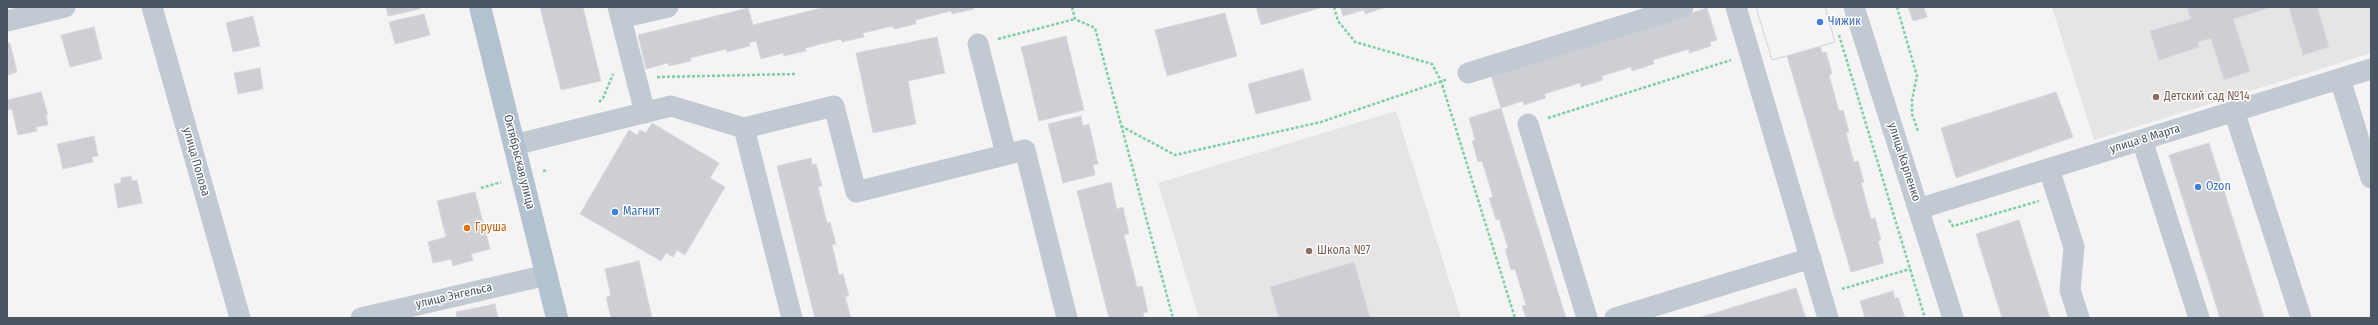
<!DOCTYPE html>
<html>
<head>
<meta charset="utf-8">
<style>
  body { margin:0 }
  #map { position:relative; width:2378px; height:325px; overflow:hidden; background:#f5f3f3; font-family:"Fira Sans Condensed",sans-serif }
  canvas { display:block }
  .frame { position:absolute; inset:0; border:8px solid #4a5661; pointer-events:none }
</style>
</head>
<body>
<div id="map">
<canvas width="2378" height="325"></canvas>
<div class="frame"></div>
</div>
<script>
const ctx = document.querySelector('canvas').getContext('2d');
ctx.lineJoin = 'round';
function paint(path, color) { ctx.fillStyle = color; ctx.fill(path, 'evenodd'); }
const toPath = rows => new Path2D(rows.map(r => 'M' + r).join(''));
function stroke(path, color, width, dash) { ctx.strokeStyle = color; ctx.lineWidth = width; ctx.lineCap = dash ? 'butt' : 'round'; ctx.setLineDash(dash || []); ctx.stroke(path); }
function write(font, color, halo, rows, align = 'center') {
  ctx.font = font + ' "Fira Sans Condensed",sans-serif'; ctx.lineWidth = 3; ctx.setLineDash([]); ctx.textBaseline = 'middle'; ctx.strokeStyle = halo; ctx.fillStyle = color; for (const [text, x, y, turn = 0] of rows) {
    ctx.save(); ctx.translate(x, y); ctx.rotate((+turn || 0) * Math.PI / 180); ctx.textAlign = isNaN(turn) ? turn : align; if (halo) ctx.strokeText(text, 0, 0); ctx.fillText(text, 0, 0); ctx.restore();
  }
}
paint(toPath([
  [2052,7,2371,7,2371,53,2094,140],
  [1396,111,1461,318,1199,318,1158,183]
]), '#e6e4e5');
const building = toPath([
  [386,7,420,7,420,9,388,16,386,7],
  [540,7,583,7,601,81,561,90,540,7],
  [826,7,974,7,974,9,952,14,951,11,915,20,916,24,894,29,893,26,863,33,864,37,842,42,841,39,805,48,806,51,784,56,783,53,761,59,756,41,749,43,750,46,727,52,726,49,690,58,691,61,669,66,668,63,646,69,638,35,748,8,753,25,826,7],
  [1256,7,1319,7,1320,8,1261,25,1256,7],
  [1340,7,1386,7,1365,14,1364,10,1343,16,1340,7],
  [1756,7,1825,7,1835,42,1820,46,1822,53,1826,52,1832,74,1829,75,1839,111,1843,110,1849,132,1846,133,1854,162,1858,161,1864,182,1861,183,1871,219,1875,218,1881,240,1878,241,1884,263,1851,272,1787,56,1772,60,1756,7],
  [1756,7,1825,7,1835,42,1772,60,1756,7],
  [1908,7,1926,7,1924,8,1927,17,1913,21,1908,7],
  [2187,7,2271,7,2233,19,2250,71,2224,80,2211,38,2198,42,2199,47,2159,60,2150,31,2191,19,2187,7],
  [2289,7,2317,7,2329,47,2303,55,2289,7],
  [1707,8,1717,40,1710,42,1711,46,1689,53,1689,49,1653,60,1654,64,1632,71,1631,67,1602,76,1603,80,1581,87,1580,83,1544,94,1546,98,1524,105,1523,101,1501,108,1491,75,1707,8],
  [1225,13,1237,56,1167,76,1155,30,1225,13],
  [424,14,430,35,395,44,389,22,424,14],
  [253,16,260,46,233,52,226,23,253,16],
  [94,27,102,59,70,67,61,35,94,27],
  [1066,36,1084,110,1039,121,1021,47,1066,36],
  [937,37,945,73,908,81,916,124,873,133,856,53,937,37],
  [7,43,10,43,17,72,7,75,7,43],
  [260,68,263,89,238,94,234,73,260,68],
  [1303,69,1311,100,1256,114,1248,84,1303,69],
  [41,92,48,115,46,115,48,125,36,127,37,131,18,135,12,109,9,110,7,100,41,92],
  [2056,92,2073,137,1956,178,1941,128,2056,92],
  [1501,108,1566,318,1526,318,1522,306,1526,305,1515,269,1511,270,1505,249,1508,248,1499,219,1496,220,1489,198,1493,197,1482,161,1478,162,1472,141,1475,140,1469,118,1501,108],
  [1081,116,1083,126,1089,124,1098,164,1093,165,1095,175,1063,183,1048,124,1081,116],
  [652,123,719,163,710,178,725,187,685,255,677,250,673,257,666,253,661,261,580,214,629,130,637,135,640,130,646,133,652,123],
  [94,136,98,156,92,157,93,162,63,169,57,144,94,136],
  [2209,143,2264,318,2220,318,2169,155,2209,143],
  [811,158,812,165,816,164,822,186,818,187,827,223,830,222,836,244,832,245,839,275,843,274,849,296,845,296,851,318,815,318,777,166,811,158],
  [131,176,132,181,137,180,142,203,118,208,114,184,121,183,121,178,131,176],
  [1111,182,1117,209,1123,207,1129,234,1124,235,1137,287,1142,286,1148,312,1143,313,1144,318,1109,318,1077,191,1111,182],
  [475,192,490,249,471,254,473,260,453,266,451,259,433,263,428,242,446,237,437,201,475,192],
  [2019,220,2050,318,2002,318,1976,234,2019,220],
  [639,261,652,318,611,318,606,297,611,296,605,269,639,261],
  [1354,262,1370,318,1279,318,1270,287,1354,262],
  [1796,288,1806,318,1698,318,1796,288],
  [1893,291,1895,299,1898,297,1905,318,1865,318,1860,301,1893,291],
  [495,304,498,318,457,318,456,312,495,304]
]);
paint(building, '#cdcfd5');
stroke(building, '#d7d9de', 1);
stroke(toPath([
  [1072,7,1075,19,1095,28,1173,318],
  [1334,7,1338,21,1355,42,1432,64,1441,81,1515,318],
  [1897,7,1917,76,1912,100,1912,114,1918,131],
  [1839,35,1925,318],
  [998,39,1075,19],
  [657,77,797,74],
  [599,102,603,98,613,74],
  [1548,118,1731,60],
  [1121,126,1175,155,1321,122,1448,79],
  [543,171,548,170],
  [481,188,501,182],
  [1949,220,1953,226,2039,201],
  [1842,289,1910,269]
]), '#7ad0a6', 2.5, [3, 2]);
stroke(toPath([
  [152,7,240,318],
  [618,7,645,113],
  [1736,7,1828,318],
  [1854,7,1953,318],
  [621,18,668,7],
  [7,21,65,7],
  [978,44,1006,154],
  [1468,73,1683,7],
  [2340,79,2371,178],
  [2234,111,2301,318],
  [1528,124,1587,318],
  [744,128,792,318],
  [2142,140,2199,318],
  [514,145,671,106,744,128,834,106,856,192,1025,150,1067,318],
  [2049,169,2074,247,2070,290,2079,318],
  [1918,209,2371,69],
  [361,318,547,275],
  [1615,318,1811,258]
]), '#c1cad2', 21);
stroke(toPath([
  [480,7,557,318]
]), '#b3c2d1', 22);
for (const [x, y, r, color] of [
  [1820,22,4,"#3f7fe0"],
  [2156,97,4,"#8d6e63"],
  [2198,187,4,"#3f7fe0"],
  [615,212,4,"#3f7fe0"],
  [467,228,4,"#e8710a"],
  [1309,251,4,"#8d6e63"]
]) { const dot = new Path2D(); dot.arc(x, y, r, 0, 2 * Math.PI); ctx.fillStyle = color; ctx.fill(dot); stroke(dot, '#fff', 1.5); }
write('12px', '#366cbe', '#fff', [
  ["Чижик",1828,22],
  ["Ozon",2206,187],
  ["Магнит",623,212]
], 'left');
write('12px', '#785e54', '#fff', [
  ["Детский сад №14",2164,97],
  ["Школа №7",1317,251]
], 'left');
write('12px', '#4a5661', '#fff', [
  ["улица 8 Марта",2145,139,-17],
  ["улица Попова",196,162,74],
  ["Октябрьская улица",519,162,76],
  ["улица Карпенко",1904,162,72],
  ["улица Энгельса",454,296,-13]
]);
write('12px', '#c56008', '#fff', [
  ["Груша",475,228]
], 'left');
</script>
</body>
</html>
